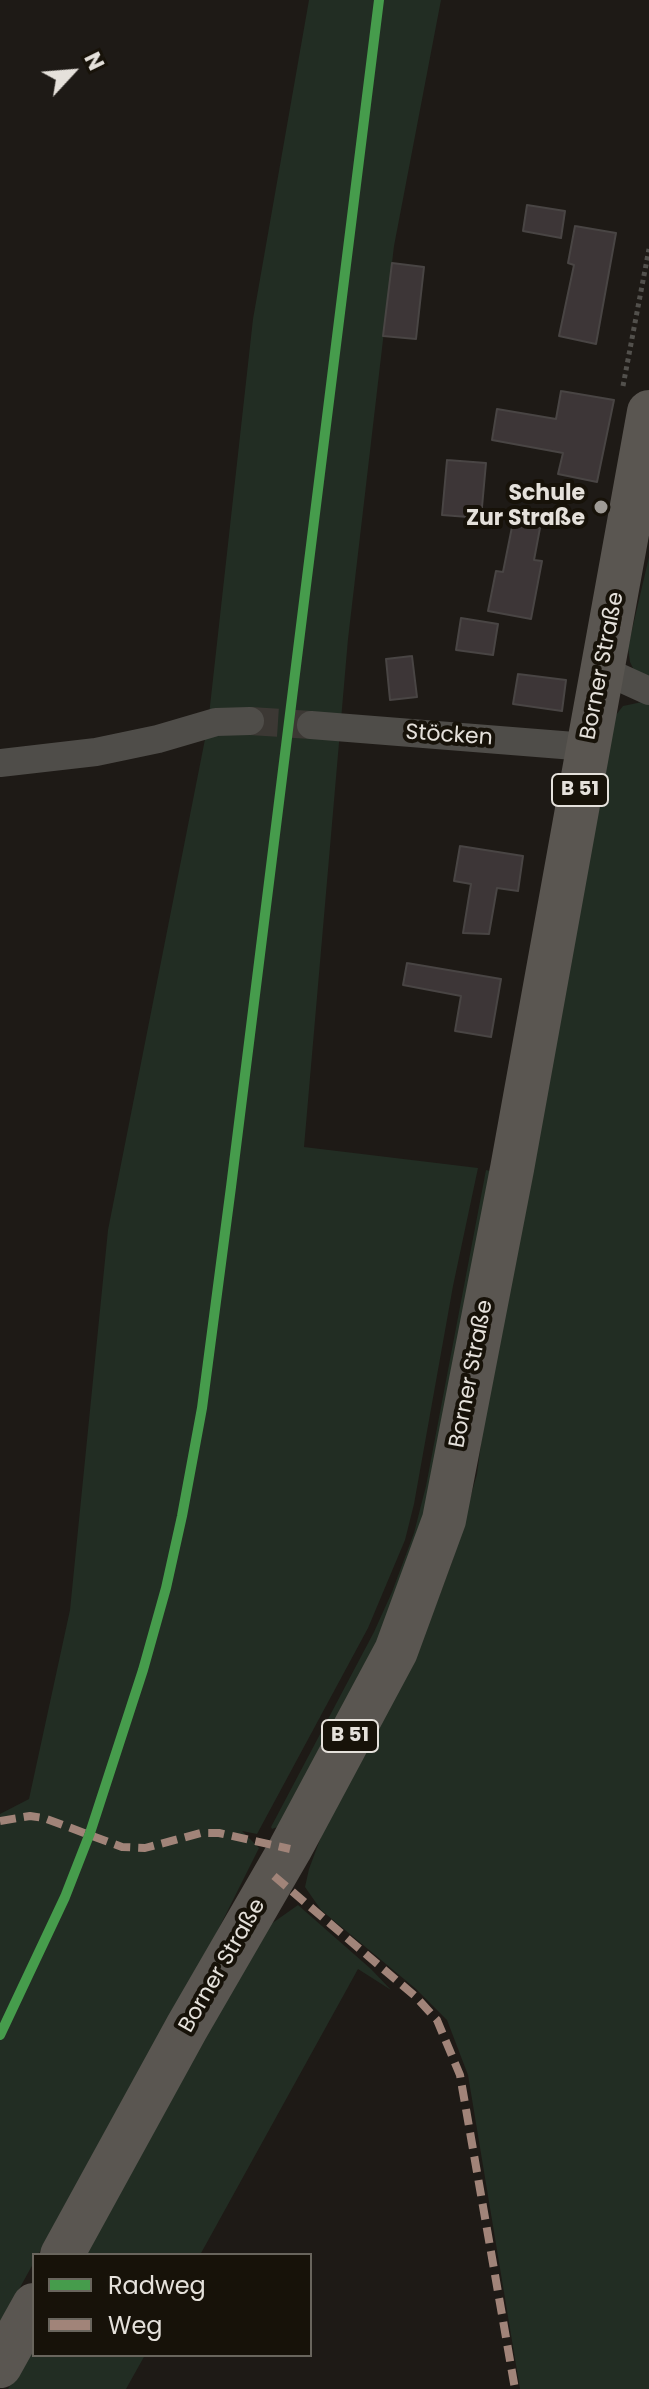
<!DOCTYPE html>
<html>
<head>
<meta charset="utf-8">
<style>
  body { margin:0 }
  #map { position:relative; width:649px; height:2389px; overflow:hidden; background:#1e1a16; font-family:Poppins,sans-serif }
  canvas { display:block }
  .legend { position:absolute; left:32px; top:2253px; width:280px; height:104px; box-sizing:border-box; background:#171209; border:2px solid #69655d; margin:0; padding:10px 14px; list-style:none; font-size:24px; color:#e5e1db }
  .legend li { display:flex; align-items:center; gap:16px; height:40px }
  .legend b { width:40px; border:2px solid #69655d }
  .north { position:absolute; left:32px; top:32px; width:80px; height:80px; -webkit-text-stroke:6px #171209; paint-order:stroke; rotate:64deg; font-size:22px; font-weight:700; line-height:32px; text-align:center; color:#e5e1db }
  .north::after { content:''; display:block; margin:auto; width:28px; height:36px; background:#e5e1db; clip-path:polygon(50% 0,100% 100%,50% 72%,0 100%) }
</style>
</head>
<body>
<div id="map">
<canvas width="649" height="2389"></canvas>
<ul class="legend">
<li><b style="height:10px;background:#469c4c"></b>Radweg</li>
<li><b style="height:10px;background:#a18479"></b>Weg</li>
</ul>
<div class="north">N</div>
</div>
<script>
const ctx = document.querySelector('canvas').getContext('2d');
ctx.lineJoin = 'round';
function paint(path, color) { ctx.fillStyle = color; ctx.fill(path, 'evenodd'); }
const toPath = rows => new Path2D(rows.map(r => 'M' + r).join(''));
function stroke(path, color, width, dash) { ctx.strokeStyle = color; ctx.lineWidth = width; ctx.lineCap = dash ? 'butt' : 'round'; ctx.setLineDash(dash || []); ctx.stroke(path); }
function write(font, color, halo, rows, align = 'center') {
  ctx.font = font + ' Poppins,sans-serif'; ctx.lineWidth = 8; ctx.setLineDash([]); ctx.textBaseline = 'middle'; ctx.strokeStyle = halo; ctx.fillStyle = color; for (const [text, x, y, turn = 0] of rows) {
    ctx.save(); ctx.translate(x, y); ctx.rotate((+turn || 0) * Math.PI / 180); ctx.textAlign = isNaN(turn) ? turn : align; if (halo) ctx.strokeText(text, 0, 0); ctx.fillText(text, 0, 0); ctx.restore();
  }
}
paint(toPath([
  [309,0,441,0,394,246,348,639,304,1147,478,1168,453,1286,414,1504,405,1540,368,1628,257,1834,242,1831,259,1848,214,1938,38,2255,34,2255,34,2262,0,2324,0,1814,29,1799,70,1610,108,1230,208,724,253,319],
  [649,557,649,680,635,672,630,662,628,647],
  [642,702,649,703,649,2389,520,2389,468,2075,447,2020,416,1989,321,1910,305,1887,309,1869,334,1802,432,1615,452,1562,477,1474,485,1412,612,720,623,706],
  [486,1170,494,1172,435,1487,382,1638,280,1826,272,1829,271,1827,374,1632,392,1592,414,1533,426,1486],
  [298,1905,371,1969,391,1990,358,1969,200,2255,83,2255,264,1929],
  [34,2342,34,2355,145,2355,126,2389,8,2389]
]), '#222d23');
const building = toPath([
  [527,205,565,211,561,238,523,231,527,205],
  [575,226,616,233,596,344,559,336,574,265,568,263,575,226],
  [392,263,424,267,416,339,383,336,392,263],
  [561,391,614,400,597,482,558,474,563,453,492,440,497,409,556,419,561,391],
  [447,460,486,463,481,518,442,515,447,460],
  [513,522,540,528,534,560,542,561,531,619,488,611,496,571,503,572,513,522],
  [461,618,498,624,493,655,456,650,461,618],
  [412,656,417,697,390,700,386,659,412,656],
  [518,674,566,680,562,711,513,704,518,674],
  [460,846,523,856,518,891,497,888,489,934,463,933,471,884,454,881,460,846],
  [407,963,501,979,491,1037,455,1031,461,996,403,985,407,963]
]);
paint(building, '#3d3637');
stroke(building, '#494544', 2);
stroke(toPath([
  [250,721,311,725]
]), '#3c3834', 28, [28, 14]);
stroke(toPath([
  [623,386,649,249]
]), '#52504c', 5, [4, 4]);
stroke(toPath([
  [603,670,649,691],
  [311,725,587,747],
  [0,763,96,752,158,739,216,722,250,721]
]), '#4f4d49', 28);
stroke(toPath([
  [62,2255,187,2027,290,1849,396,1651,444,1520,512,1169,649,412],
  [0,2366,34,2305]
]), '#5a5651', 44);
stroke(toPath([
  [0,1821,30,1816,44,1818,122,1847,145,1848,201,1833,219,1833,290,1849],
  [274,1876,415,1996,437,2020,460,2075,515,2389]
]), '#a18479', 8, [16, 8]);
stroke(toPath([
  [0,2035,65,1897,90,1833,143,1670,166,1588,182,1516,202,1408,231,1187,379,0]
]), '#469c4c', 10);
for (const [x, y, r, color] of [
  [601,507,8,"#9f9b96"]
]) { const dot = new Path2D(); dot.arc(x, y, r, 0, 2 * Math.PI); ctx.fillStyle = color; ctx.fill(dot); stroke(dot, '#171209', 3); }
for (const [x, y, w] of [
  [580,790,56],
  [350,1736,56]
]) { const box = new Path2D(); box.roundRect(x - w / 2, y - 16, w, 32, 6); ctx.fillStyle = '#171209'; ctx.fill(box); stroke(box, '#e5e1db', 2); }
write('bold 20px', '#e5e1db', null, [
  ["B 51",580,790],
  ["B 51",350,1736]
]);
write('bold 22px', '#e5e1db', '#171209', [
  ["Schule",585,494],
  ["Zur Straße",585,519]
], 'right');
write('22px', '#e5e1db', '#171209', [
  ["Borner Straße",603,666,-79],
  ["Stöcken",449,736,4],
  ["Borner Straße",472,1374,-79],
  ["Borner Straße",223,1966,-60]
]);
</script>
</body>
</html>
